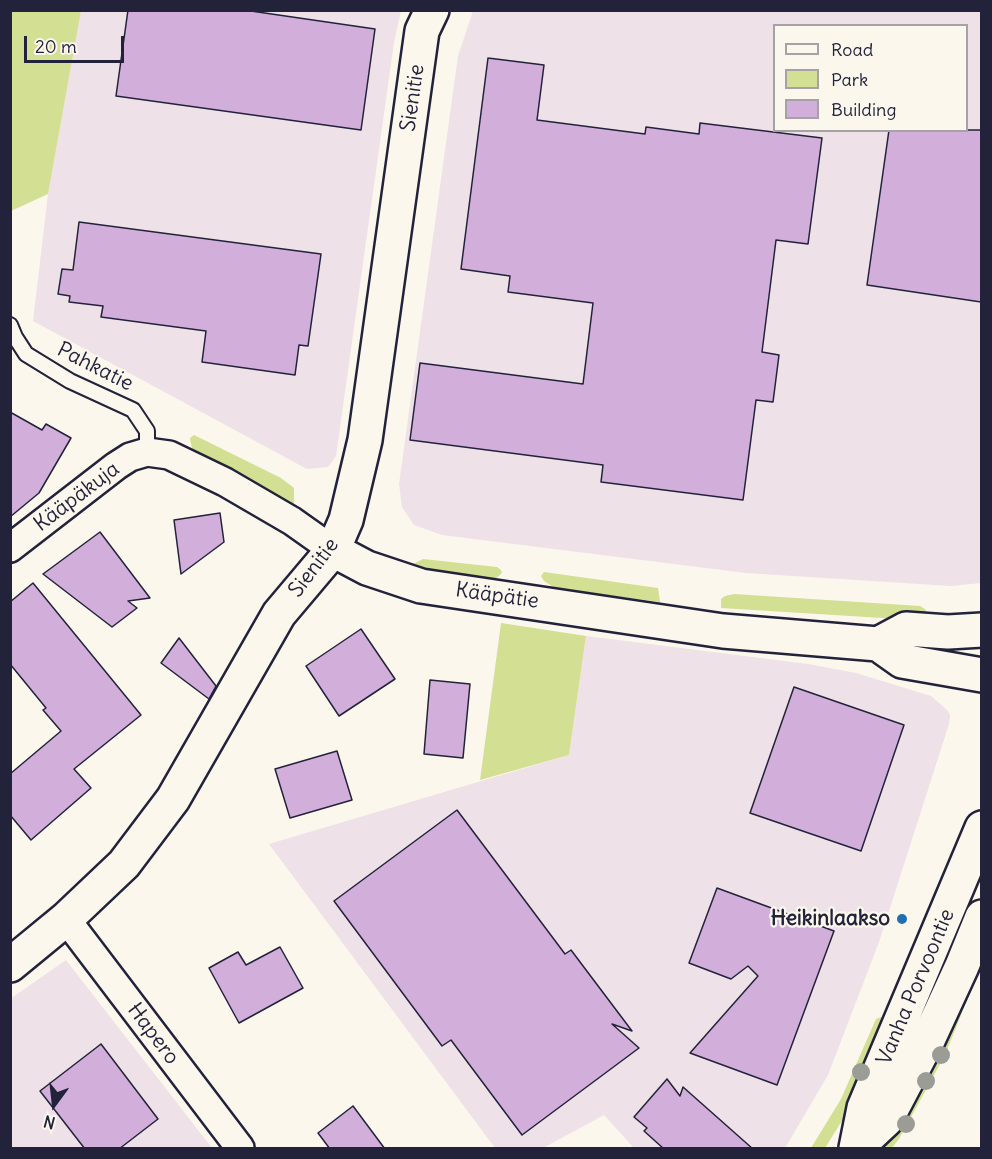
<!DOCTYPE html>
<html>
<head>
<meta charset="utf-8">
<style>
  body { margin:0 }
  #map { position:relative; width:992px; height:1159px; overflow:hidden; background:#fbf7ec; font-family:Delius,sans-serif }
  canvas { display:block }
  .frame { position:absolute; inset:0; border:12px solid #22223b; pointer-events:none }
  .legend { position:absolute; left:773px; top:24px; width:195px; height:108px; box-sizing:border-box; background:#fbf7ec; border:2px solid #a4a2a5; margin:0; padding:8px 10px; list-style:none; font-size:18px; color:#22223b }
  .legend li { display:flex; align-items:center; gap:12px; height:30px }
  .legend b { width:30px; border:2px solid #a4a2a5 }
  .north { position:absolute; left:24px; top:1075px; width:60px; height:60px; -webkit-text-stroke:4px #fbf7ec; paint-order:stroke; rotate:195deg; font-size:16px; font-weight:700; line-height:24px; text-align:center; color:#22223b }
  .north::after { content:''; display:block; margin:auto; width:21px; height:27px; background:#22223b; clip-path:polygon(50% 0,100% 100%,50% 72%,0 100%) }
  .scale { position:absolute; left:24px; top:36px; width:100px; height:27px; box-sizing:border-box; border:3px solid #22223b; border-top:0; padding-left:8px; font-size:18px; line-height:21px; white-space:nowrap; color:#22223b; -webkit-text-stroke:4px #fbf7ec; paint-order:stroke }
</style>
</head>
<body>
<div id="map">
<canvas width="992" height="1159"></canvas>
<div class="frame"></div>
<ul class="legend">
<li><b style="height:8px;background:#fbf7ec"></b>Road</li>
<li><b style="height:16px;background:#d3df92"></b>Park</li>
<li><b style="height:16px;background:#d1afda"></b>Building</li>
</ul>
<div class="north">N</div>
<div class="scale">20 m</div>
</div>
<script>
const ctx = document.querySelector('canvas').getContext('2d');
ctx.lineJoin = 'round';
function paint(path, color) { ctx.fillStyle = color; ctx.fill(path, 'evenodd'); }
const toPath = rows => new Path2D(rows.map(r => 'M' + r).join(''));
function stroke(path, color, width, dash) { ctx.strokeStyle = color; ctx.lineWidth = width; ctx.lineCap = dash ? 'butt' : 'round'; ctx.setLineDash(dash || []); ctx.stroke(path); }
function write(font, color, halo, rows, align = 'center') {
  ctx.font = font + ' Delius,sans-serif'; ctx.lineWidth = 4.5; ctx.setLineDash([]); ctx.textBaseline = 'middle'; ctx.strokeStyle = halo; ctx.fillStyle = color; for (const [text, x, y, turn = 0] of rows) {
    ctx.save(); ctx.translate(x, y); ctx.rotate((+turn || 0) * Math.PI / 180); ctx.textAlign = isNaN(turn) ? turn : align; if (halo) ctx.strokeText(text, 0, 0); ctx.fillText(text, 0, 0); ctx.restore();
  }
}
paint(toPath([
  [81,11,401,11,394,42,336,456,328,467,307,469,33,321,48,194],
  [473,11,981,11,981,583,951,586,746,573,442,535,414,525,402,507,399,484,458,56],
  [774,26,966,26,966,130,774,130],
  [586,636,808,664,856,673,931,696,947,710,950,715,949,724,879,942,828,1075,785,1148,634,1148,604,1115,543,1148,495,1148,269,844,569,755],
  [66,960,212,1148,11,1148,10,999]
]), '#eee1e7');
paint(toPath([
  [10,11,81,11,48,194,11,211],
  [194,435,281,478,294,488,294,504,192,449,190,438],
  [423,559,497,567,501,570,502,573,494,580,433,571,413,564],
  [544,572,658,588,660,602,555,588,544,581,541,576],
  [734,594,920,606,925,609,931,621,721,608,721,599,725,596],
  [501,623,586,636,569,755,480,780],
  [981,939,981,965,945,1055,899,1139,892,1148,880,1148,889,1136],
  [881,1017,885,1018,853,1103,825,1148,811,1148,841,1099,876,1019]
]), '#d3df92');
const building = toPath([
  [128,10,244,10,375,29,361,130,116,96,128,10],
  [488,58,544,65,537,120,645,134,646,127,699,134,700,123,822,138,808,244,776,240,762,352,779,355,773,402,756,400,743,500,601,482,603,465,410,440,420,363,583,384,593,303,508,292,510,276,461,269,488,58],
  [889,130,981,130,981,302,867,285,889,130],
  [79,222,321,254,308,346,299,345,295,375,202,362,206,331,101,317,103,306,69,302,70,296,58,294,62,269,73,270,79,222],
  [10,412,42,430,46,424,71,438,39,493,10,517,10,412],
  [220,513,224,542,181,574,174,520,220,513],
  [100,532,150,598,128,601,137,608,112,627,43,574,100,532],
  [33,583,141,715,74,769,91,788,31,840,10,815,10,774,61,731,43,710,46,708,10,664,10,602,33,583],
  [361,629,395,679,339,716,306,666,361,629],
  [179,638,216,686,209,699,161,663,179,638],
  [430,680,470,684,463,758,424,754,430,680],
  [794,687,904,725,861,851,750,813,794,687],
  [337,751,352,800,290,818,275,769,337,751],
  [457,810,565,954,571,950,632,1031,612,1024,639,1048,522,1135,451,1040,442,1046,334,901,457,810],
  [717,888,834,931,777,1085,690,1053,758,976,748,966,731,979,689,963,717,888],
  [280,947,303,988,239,1023,209,968,238,952,246,965,280,947],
  [101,1044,158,1119,119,1149,85,1149,40,1091,101,1044],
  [667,1079,680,1096,683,1087,753,1149,664,1149,644,1131,647,1128,634,1117,667,1079],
  [353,1106,385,1149,330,1149,318,1133,353,1106]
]);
paint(building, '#d1afda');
stroke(building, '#22223b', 1.5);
const lane = toPath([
  [10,325,15,337,26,354,70,381,133,410,147,431,147,452]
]);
const street = toPath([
  [10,548,116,466,130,457,147,452,169,455,225,482,292,521,333,550],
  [66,919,240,1148]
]);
const secondary = toPath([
  [333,550,367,568,421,586,723,631,878,644,902,661,982,675],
  [878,644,906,629,948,632,982,630],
  [10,965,66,919,124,864,173,799,279,614,333,550,346,520,365,440,422,31,432,10]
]);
const primary = toPath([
  [856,1148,864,1108,982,828],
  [856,1148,886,1120,927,1042,962,966,982,917]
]);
stroke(lane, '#22223b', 18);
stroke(street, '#22223b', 32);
stroke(secondary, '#22223b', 38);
stroke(primary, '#22223b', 38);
stroke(lane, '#fbf7ec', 14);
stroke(street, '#fbf7ec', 27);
stroke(secondary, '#fbf7ec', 33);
stroke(primary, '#fbf7ec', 33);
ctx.fillStyle = '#9c9c97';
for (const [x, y] of [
  [941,1055],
  [861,1072],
  [926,1081],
  [906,1124]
]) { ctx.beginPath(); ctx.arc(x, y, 9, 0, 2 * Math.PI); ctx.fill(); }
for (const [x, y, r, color] of [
  [902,919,6,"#1f6fb2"]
]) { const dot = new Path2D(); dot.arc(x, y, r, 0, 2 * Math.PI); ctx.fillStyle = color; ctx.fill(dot); stroke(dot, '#fbf7ec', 2); }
write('21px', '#22223b', '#fbf7ec', [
  ["Sienitie",413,98,-82],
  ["Pahkatie",95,367,27],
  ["Kääpäkuja",77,497,-37],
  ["Sienitie",314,568,-53],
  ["Kääpätie",497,596,8],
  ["Vanha Porvoontie",916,987,-67],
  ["Hapero",153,1034,53]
]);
write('bold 21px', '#22223b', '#fbf7ec', [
  ["Heikinlaakso",890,919]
], 'right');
</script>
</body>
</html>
